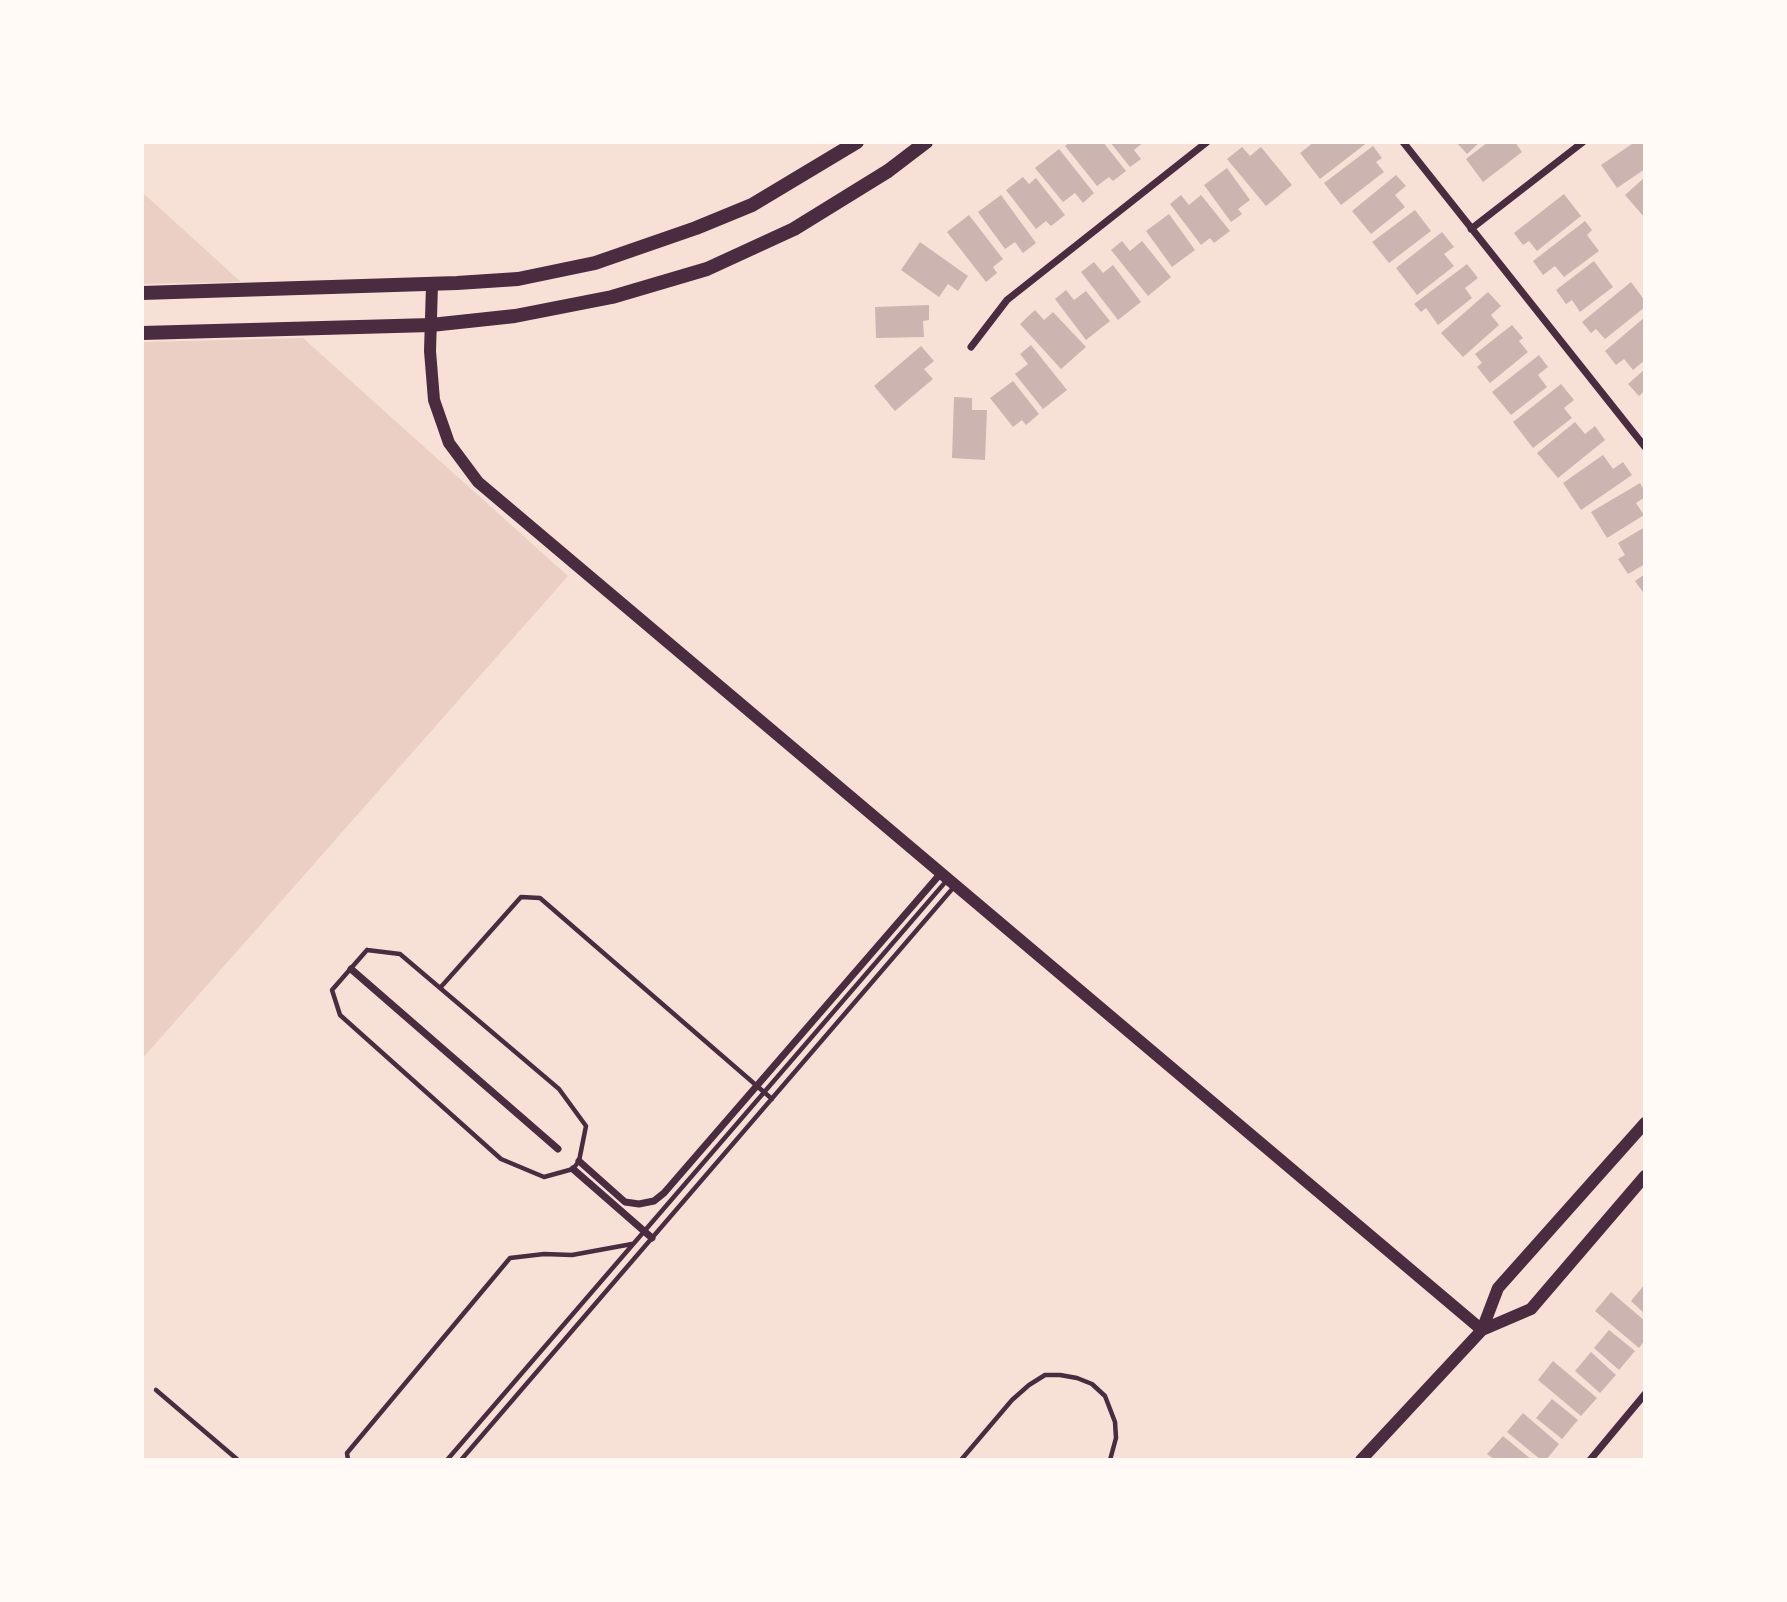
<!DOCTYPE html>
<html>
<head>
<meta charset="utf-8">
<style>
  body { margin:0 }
  #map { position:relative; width:1787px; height:1602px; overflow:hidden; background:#f7e1d7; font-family:"Fira Sans Condensed",sans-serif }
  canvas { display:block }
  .frame { position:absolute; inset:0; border:144px solid #fffaf5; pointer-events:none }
</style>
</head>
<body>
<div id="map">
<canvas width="1787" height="1602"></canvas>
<div class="frame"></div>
</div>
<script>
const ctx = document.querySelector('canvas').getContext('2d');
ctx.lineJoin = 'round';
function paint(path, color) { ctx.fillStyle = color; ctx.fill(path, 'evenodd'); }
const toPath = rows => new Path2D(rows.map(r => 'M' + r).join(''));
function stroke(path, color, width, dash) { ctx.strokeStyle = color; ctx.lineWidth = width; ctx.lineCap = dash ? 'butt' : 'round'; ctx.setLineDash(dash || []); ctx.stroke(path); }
paint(toPath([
  [142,192,241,282,142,284],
  [303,338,568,576,142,1059,142,342]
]), '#ebcfc5');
paint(toPath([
  [1070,142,1103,142,1126,171,1113,181,1109,177,1097,186,1065,146],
  [1110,142,1144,142,1134,150,1141,159,1130,167],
  [1314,142,1368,142,1320,179,1300,153],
  [1456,142,1480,142,1467,154],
  [1488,142,1515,142,1522,152,1483,182,1466,159],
  [1635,142,1645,142,1645,169,1617,188,1601,165],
  [1373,146,1382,158,1376,162,1384,172,1341,205,1324,183],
  [1242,147,1250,156,1261,147,1292,185,1266,206,1227,159],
  [1059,149,1094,193,1083,203,1075,193,1063,202,1035,168],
  [1227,168,1250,200,1238,209,1242,214,1231,222,1204,185],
  [1396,175,1406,186,1395,195,1405,207,1371,234,1352,211],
  [1023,177,1029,184,1036,178,1065,215,1051,226,1046,221,1036,229,1006,190],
  [1645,177,1645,218,1625,195],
  [1564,194,1581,216,1537,251,1529,241,1523,245,1514,233],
  [1001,195,1036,243,1023,253,1015,242,1005,249,978,212],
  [1181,195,1189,205,1201,195,1230,231,1214,243,1210,238,1201,245,1170,204],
  [1415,210,1431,231,1389,263,1372,242],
  [1169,214,1195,250,1172,267,1146,231],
  [969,215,1003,259,993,267,997,273,986,282,947,232],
  [1585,221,1592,230,1587,235,1599,251,1564,277,1555,266,1543,275,1533,261],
  [1442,232,1454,247,1444,254,1454,266,1417,295,1396,268],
  [1122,241,1130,251,1142,241,1171,277,1148,296,1111,250],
  [920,242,968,276,958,291,948,284,939,297,901,270],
  [1594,261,1613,287,1580,312,1572,300,1566,304,1556,290],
  [1094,262,1103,273,1113,265,1141,302,1118,320,1081,272],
  [1467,264,1478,278,1465,288,1472,298,1438,325,1426,308,1421,312,1414,304],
  [1631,282,1645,301,1645,307,1605,339,1596,329,1591,333,1582,322],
  [1066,290,1074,300,1086,291,1110,321,1086,340,1055,299],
  [1488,292,1501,306,1491,315,1499,325,1463,357,1441,333],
  [929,305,929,320,923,321,924,337,876,338,875,307],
  [1035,310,1044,320,1053,312,1086,347,1061,369,1020,324],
  [1645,317,1645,360,1633,370,1624,359,1616,365,1605,351],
  [1512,325,1523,338,1519,341,1528,352,1490,383,1477,367,1482,363,1475,354],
  [1031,345,1067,390,1043,409,1015,374,1028,364,1020,354],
  [921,346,934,361,924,369,933,379,895,411,874,386],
  [1539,355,1548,367,1538,375,1547,387,1511,415,1492,392],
  [1645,369,1645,390,1639,396,1628,384],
  [1013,381,1039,414,1026,425,1022,420,1013,427,990,398],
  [1561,384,1574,400,1564,408,1572,418,1533,448,1513,422],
  [954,397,972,398,972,410,987,410,985,460,952,458],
  [1575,422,1585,434,1595,426,1605,440,1558,478,1537,453],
  [1603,455,1613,469,1623,462,1632,475,1581,510,1563,483],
  [1640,483,1645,492,1645,497,1636,503,1644,515,1607,538,1591,512],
  [1645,527,1645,564,1628,574,1618,559,1625,555,1618,543],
  [1645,574,1645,595,1635,581],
  [1645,1284,1645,1314,1631,1301],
  [1611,1292,1645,1321,1645,1340,1639,1348,1595,1311],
  [1609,1330,1635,1351,1619,1370,1594,1348],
  [1591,1352,1616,1375,1600,1393,1575,1371],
  [1553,1361,1597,1398,1581,1416,1538,1380],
  [1552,1399,1578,1420,1562,1439,1536,1418],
  [1523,1413,1559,1444,1546,1460,1541,1460,1507,1432],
  [1503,1436,1532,1460,1495,1460,1487,1454]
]), '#ccb4b1');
stroke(toPath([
  [367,950,400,954,559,1089,586,1126,579,1161,573,1169,544,1177,501,1159,340,1015,332,990,367,950],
  [440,988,521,897,540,898,772,1099],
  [156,1390,238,1460],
  [348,1460,347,1453,510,1258,544,1254,572,1255,632,1244],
  [447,1460,948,879],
  [461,1460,953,888],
  [961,1460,1012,1400,1029,1385,1045,1375,1060,1375,1077,1378,1092,1384,1105,1396,1115,1422,1116,1438,1110,1460]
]), '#4a2c40', 4.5);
stroke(toPath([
  [1403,142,1645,447],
  [1471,229,1583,142],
  [971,347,1007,300,1207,142],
  [351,969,558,1149],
  [579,1161,625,1202,639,1204,654,1201,664,1193,941,873],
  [573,1169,652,1238],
  [1590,1460,1645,1394]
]), '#4a2c40', 7);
stroke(toPath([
  [432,285,430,351,434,400,449,443,478,482,1482,1330]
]), '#4a2c40', 12);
stroke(toPath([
  [1482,1330,1531,1309,1645,1176],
  [1361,1460,1482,1330,1498,1288,1645,1123]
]), '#4a2c40', 12);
stroke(toPath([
  [142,293,457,283,518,279,595,263,696,228,752,205,857,142],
  [142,333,431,325,515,316,612,297,707,269,794,229,888,171,926,142]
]), '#4a2c40', 14);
</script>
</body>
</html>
